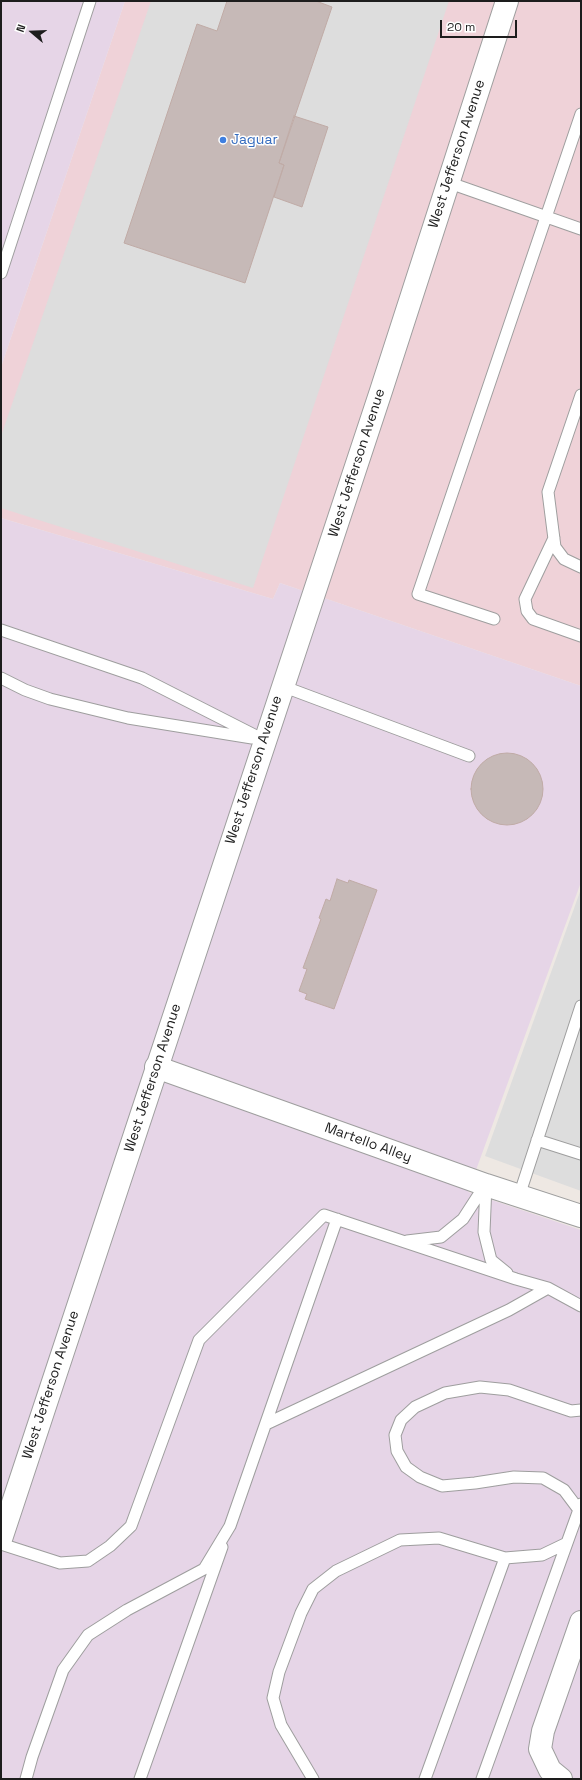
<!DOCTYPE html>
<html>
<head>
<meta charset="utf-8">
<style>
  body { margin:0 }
  #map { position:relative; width:582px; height:1780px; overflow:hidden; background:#eee8e3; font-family:"Space Grotesk",sans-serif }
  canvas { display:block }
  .frame { position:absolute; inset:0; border:2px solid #1d1d1d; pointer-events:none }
  .north { position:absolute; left:12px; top:12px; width:40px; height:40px; -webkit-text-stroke:3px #fff; paint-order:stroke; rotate:289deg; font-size:11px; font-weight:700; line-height:16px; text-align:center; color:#1d1d1d }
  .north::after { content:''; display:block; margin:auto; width:14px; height:18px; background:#1d1d1d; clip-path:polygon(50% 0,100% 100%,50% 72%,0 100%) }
  .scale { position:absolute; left:440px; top:20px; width:77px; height:18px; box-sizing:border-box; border:2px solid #1d1d1d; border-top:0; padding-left:5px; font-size:12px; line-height:14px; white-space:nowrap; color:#1d1d1d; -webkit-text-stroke:3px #fff; paint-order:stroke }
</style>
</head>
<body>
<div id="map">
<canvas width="582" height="1780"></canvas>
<div class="frame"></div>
<div class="north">N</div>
<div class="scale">20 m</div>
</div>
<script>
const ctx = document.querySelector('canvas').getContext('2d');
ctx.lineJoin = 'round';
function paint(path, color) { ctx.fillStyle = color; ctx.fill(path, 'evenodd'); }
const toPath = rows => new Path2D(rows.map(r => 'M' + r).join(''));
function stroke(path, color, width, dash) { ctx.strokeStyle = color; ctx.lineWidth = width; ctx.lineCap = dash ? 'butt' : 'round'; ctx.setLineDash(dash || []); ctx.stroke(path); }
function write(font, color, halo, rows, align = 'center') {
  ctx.font = font + ' "Space Grotesk",sans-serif'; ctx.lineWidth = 3; ctx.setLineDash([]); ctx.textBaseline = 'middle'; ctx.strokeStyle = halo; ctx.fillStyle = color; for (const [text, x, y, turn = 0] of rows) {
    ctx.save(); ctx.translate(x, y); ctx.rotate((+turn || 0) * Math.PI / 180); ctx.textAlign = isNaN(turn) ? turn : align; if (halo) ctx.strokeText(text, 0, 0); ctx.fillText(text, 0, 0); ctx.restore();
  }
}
paint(toPath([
  [125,1,581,1,581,686,280,583,273,599,1,518,1,367]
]), '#efd2d8');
paint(toPath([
  [1,1,125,1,1,367],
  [1,518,273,599,280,583,581,686,581,882,468,1192,581,1230,581,1779,1,1779]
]), '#e6d5e7');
paint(toPath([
  [151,1,449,1,253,588,1,508,1,436],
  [581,889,581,1191,485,1156]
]), '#ddd');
const building = toPath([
  [227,1,316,1,332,7,279,163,284,165,245,283,124,243,197,24,217,31,227,1],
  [294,116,328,127,302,207,274,197,284,165,279,163,294,116],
  '471 789a36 36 0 1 1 72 0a36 36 0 1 1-72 0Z',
  [337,879,348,883,349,880,377,890,334,1009,305,999,307,994,299,991,307,969,303,968,321,919,319,918,326,899,330,901,337,879]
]);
paint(building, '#c6b9b7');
stroke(building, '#c0aba6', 1);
const service = toPath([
  [447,182,581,229],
  [1,273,90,1],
  [581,395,548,492,555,547,564,559,581,567],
  [554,538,525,599,527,611,533,619,581,636],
  [494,619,418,594,581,114],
  [1,630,142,678,264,740],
  [1,678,25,690,50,699,128,718,252,738],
  [282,686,469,756],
  [537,1140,581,1154],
  [486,1185,484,1232,491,1260,507,1273],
  [519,1196,581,1006],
  [407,1241,441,1237,463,1219,485,1185],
  [266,1424,509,1310,548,1288],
  [579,1510,564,1490,543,1478,514,1477,475,1483,442,1486,420,1477,406,1467,397,1451,395,1435,401,1420,415,1407,445,1393,480,1387,509,1390,571,1411,581,1410],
  [1,1544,60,1563,88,1561,110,1546,131,1526,199,1340,324,1215,516,1279,548,1288,581,1306],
  [26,1779,32,1757,63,1670,88,1635,127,1610,204,1569,230,1526,337,1219],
  [140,1779,222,1547],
  [313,1779,281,1725,273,1698,279,1672,301,1613,313,1589,336,1571,400,1540,439,1538,505,1558,542,1555,567,1543],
  [425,1779,505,1558],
  [482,1779,581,1504]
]);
const minor = toPath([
  [156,1067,486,1185,581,1216],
  [561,1779,550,1770,540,1749,543,1731,581,1622]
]);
const tertiary = toPath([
  [1,1539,381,391,507,1]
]);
stroke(service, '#9e9e9e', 13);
stroke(minor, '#9e9e9e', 24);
stroke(tertiary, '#9e9e9e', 24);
stroke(service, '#fff', 11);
stroke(minor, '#fff', 22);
stroke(tertiary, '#fff', 22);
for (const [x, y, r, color] of [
  [223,140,4,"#3f7fe0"]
]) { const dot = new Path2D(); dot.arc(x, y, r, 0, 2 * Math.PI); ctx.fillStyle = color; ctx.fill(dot); stroke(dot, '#fff', 1.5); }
write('14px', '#366cbe', '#fff', [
  ["Jaguar",231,140]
], 'left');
write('14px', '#1d1d1d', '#fff', [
  ["West Jefferson Avenue",457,154,-72],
  ["West Jefferson Avenue",357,463,-72],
  ["West Jefferson Avenue",254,770,-72],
  ["West Jefferson Avenue",153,1078,-72],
  ["Martello Alley",368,1143,20],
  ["West Jefferson Avenue",51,1385,-72]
]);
</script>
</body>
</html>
